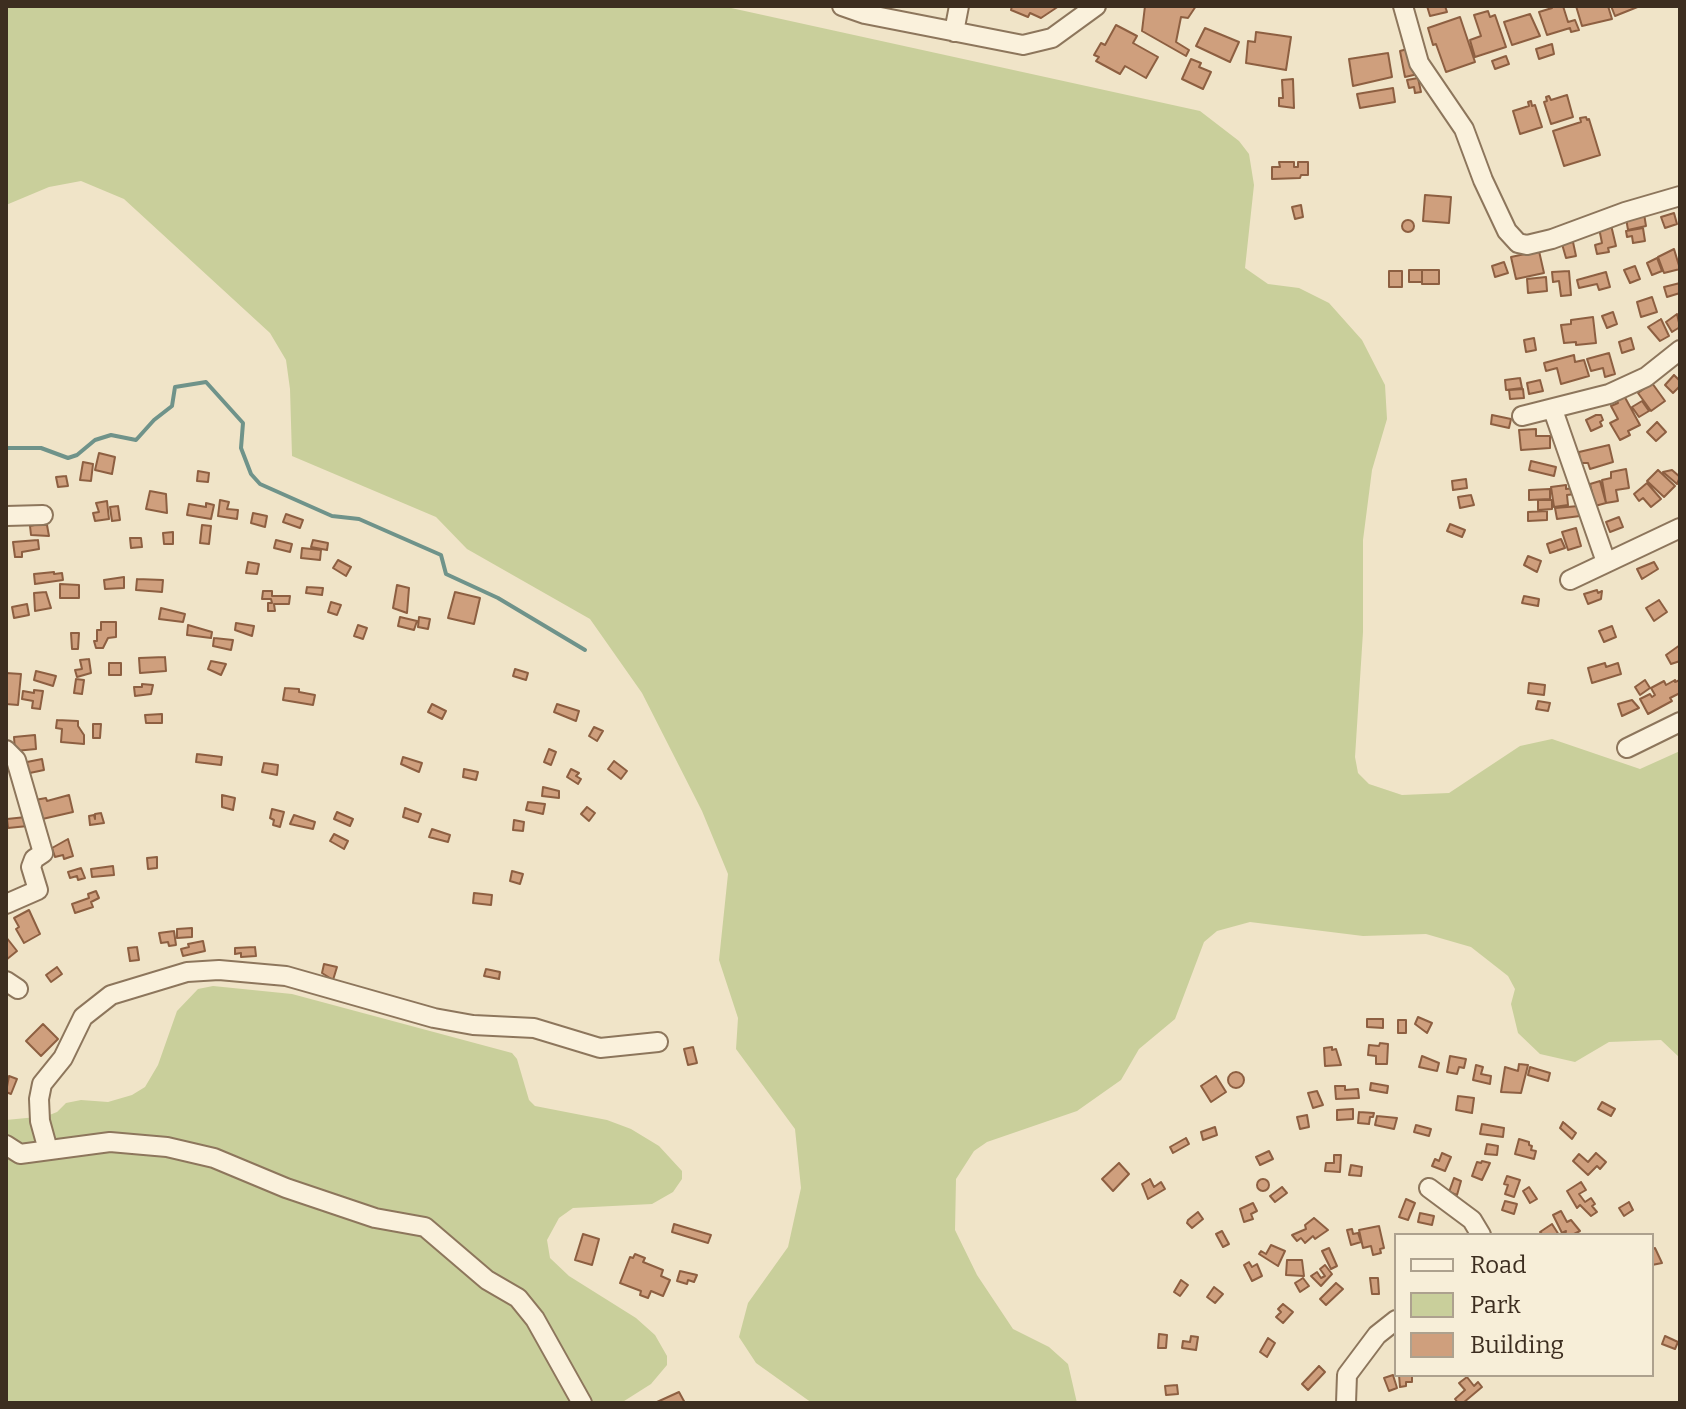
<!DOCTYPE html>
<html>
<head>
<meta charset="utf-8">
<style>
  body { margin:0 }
  #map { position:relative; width:1686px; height:1409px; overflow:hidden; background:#f0e4c8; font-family:Bitter,serif }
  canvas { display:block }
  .frame { position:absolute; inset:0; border:8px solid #3d2e20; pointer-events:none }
  .legend { position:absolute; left:1394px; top:1233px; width:260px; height:144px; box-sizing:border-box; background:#f7eed8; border:2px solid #ada18e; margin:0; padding:10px 14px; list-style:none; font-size:24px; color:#3d2e20 }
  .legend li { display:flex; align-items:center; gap:16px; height:40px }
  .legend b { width:40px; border:2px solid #ada18e }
</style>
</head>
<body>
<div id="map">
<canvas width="1686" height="1409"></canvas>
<div class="frame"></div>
<ul class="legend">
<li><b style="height:10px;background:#faf1dc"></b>Road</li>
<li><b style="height:22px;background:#c9cf9b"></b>Park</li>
<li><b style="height:22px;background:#cf9f7d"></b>Building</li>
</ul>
</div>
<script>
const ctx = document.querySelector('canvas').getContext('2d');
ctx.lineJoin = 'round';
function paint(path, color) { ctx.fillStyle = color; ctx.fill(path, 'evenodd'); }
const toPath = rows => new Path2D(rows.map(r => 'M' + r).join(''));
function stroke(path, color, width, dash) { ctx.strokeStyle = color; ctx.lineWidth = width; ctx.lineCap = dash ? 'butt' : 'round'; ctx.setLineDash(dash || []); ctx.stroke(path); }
paint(toPath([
  [6,6,722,6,1200,111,1239,141,1249,154,1254,185,1245,268,1268,284,1299,288,1329,303,1362,340,1385,385,1387,419,1372,470,1363,540,1363,632,1355,757,1358,773,1369,784,1402,795,1449,793,1520,746,1552,739,1640,769,1680,751,1680,1058,1661,1040,1609,1042,1575,1062,1540,1054,1518,1033,1511,1004,1515,989,1508,976,1471,947,1426,934,1363,936,1250,922,1217,931,1204,942,1175,1019,1139,1049,1121,1080,1077,1111,987,1142,974,1151,956,1179,955,1230,977,1275,1013,1329,1049,1347,1068,1364,1077,1403,812,1403,756,1363,739,1337,748,1303,788,1247,801,1188,795,1129,736,1049,738,1018,719,960,728,874,702,811,642,693,590,619,467,549,436,517,292,456,290,389,286,360,270,333,124,199,81,181,49,187,6,205],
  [213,986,292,994,512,1053,517,1059,529,1100,535,1106,607,1120,631,1129,659,1146,682,1171,682,1179,673,1192,652,1204,573,1208,559,1218,547,1240,550,1258,569,1276,636,1318,655,1335,667,1356,667,1365,651,1384,621,1403,10,1403,6,1398,6,1120,47,1116,57,1112,66,1103,81,1100,108,1102,132,1095,145,1087,158,1065,177,1011,198,989]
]), '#c9cf9b');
stroke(toPath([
  [6,448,41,448,68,458,77,455,95,440,111,435,136,440,154,420,172,406,175,387,206,382,243,423,241,448,251,474,260,484,332,516,359,519,441,555,446,574,498,598,585,650]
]), '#6f938a', 4);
const building = toPath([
  [1012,6,1059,6,1041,18,1030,13,1028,17,1011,10,1012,6],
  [1145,6,1196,6,1188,18,1181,17,1176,42,1189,50,1186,56,1142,31,1145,6],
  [1427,6,1445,6,1447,12,1430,16,1427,6],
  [1551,6,1563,6,1568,22,1575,20,1579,30,1571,32,1570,28,1547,35,1539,12,1552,8,1551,6],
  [1576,6,1608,6,1612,19,1582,26,1576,6],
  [1611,6,1640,6,1615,16,1611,6],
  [1488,11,1490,17,1495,15,1506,47,1475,57,1470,40,1481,36,1474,15,1488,11],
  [1530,14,1540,36,1512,45,1504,22,1530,14],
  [1460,17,1475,62,1446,72,1436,44,1433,45,1428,28,1460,17],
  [1116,25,1137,36,1133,43,1158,57,1146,78,1125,66,1120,74,1096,61,1099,57,1094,55,1101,43,1105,45,1116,25],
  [1205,28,1239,42,1230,62,1196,46,1205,28],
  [1256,32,1291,37,1286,70,1246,63,1248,41,1255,42,1256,32],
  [1552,44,1554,54,1539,59,1536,49,1552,44],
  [1411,48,1418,74,1405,77,1400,51,1411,48],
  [1388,53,1392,77,1353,86,1349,59,1388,53],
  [1506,56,1509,64,1495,69,1492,61,1506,56],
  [1191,59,1201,63,1199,67,1211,72,1203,89,1182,79,1191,59],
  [1418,78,1421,92,1415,93,1414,87,1409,88,1407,80,1418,78],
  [1293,79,1294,108,1279,106,1279,98,1283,98,1282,80,1293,79],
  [1393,88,1395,102,1360,108,1357,94,1393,88],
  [1567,95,1573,117,1551,124,1544,102,1547,101,1546,97,1549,96,1551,100,1567,95],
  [1531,101,1532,106,1535,105,1542,127,1520,134,1513,111,1529,106,1528,102,1531,101],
  [1586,117,1587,120,1589,119,1600,155,1564,166,1553,131,1581,122,1580,118,1586,117],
  [1279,162,1294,162,1294,167,1298,167,1298,162,1308,162,1308,175,1301,175,1300,178,1272,179,1272,167,1280,167,1279,162],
  [1425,195,1451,197,1449,223,1423,221,1425,195],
  [1301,205,1303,217,1295,219,1292,207,1301,205],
  [1674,213,1677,224,1665,228,1661,217,1674,213],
  [1644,214,1646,226,1628,230,1626,218,1644,214],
  '1402 226a6 6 0 1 1 12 0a6 6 0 1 1-12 0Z',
  [1611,225,1616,246,1608,248,1609,252,1597,254,1595,245,1602,243,1599,228,1611,225],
  [1643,228,1645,241,1633,243,1632,236,1627,237,1626,231,1643,228],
  [1573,242,1576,256,1566,258,1562,244,1573,242],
  [1674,249,1680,269,1664,273,1658,257,1674,249],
  [1539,251,1544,273,1516,279,1511,257,1539,251],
  [1657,258,1662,271,1652,275,1647,263,1657,258],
  [1504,262,1508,273,1495,277,1492,266,1504,262],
  [1635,266,1640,279,1630,283,1624,270,1635,266],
  [1409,270,1422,270,1422,282,1409,282,1409,270],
  [1422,270,1439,270,1439,284,1422,284,1422,270],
  [1389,271,1402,271,1402,287,1389,287,1389,271],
  [1569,271,1571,295,1561,296,1559,281,1553,282,1552,272,1569,271],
  [1606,272,1610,287,1599,290,1597,284,1579,288,1577,280,1606,272],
  [1546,277,1547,291,1528,293,1527,279,1546,277],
  [1680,283,1680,293,1667,297,1664,287,1680,283],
  [1652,297,1657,312,1641,317,1637,302,1652,297],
  [1613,312,1617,324,1607,328,1602,316,1613,312],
  [1677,314,1680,327,1672,332,1666,322,1677,314],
  [1593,317,1596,343,1576,345,1576,342,1564,343,1561,325,1571,324,1571,320,1593,317],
  [1661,319,1669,336,1660,341,1648,327,1661,319],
  [1534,338,1536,350,1526,352,1524,340,1534,338],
  [1631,338,1634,349,1622,353,1619,342,1631,338],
  [1609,353,1615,374,1605,377,1603,368,1591,371,1587,359,1609,353],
  [1574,355,1575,362,1584,360,1589,376,1561,384,1557,368,1546,371,1544,363,1574,355],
  [1674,375,1680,381,1680,386,1673,393,1665,385,1674,375],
  [1520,378,1522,388,1506,390,1505,380,1520,378],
  [1540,380,1543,391,1529,394,1527,383,1540,380],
  [1652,383,1665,401,1651,411,1638,393,1652,383],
  [1523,389,1524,398,1510,399,1509,390,1523,389],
  [1622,392,1640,425,1628,431,1630,435,1620,440,1610,423,1618,419,1611,406,1618,403,1614,396,1622,392],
  [1642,401,1649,411,1639,417,1632,407,1642,401],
  [1492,415,1511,419,1509,428,1491,424,1492,415],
  [1596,415,1601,415,1603,420,1600,422,1602,426,1591,431,1586,420,1596,415],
  [1657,422,1666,432,1656,441,1647,432,1657,422],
  [1536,429,1536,436,1550,436,1550,448,1521,450,1519,430,1536,429],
  [1609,445,1613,462,1590,469,1588,463,1580,463,1579,452,1609,445],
  [99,453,115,457,112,474,95,470,99,453],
  [1531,461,1556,467,1554,476,1529,470,1531,461],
  [83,462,93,464,91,481,80,480,83,462],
  [1626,469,1629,488,1616,490,1618,501,1606,503,1602,480,1611,478,1611,472,1626,469],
  [1658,470,1675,486,1664,497,1647,481,1658,470],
  [1672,470,1680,477,1677,484,1663,472,1672,470],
  [198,471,209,473,208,482,197,481,198,471],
  [66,476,68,486,58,487,56,477,66,476],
  [1466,479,1467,488,1453,490,1452,481,1466,479],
  [1600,481,1606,503,1595,506,1590,484,1600,481],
  [1647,483,1661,499,1651,507,1643,498,1639,501,1634,494,1647,483],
  [1566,485,1566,489,1574,488,1575,494,1567,495,1568,505,1554,507,1551,487,1566,485],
  [1550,489,1550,499,1529,500,1529,490,1550,489],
  [150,491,166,494,167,513,146,509,150,491],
  [1471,495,1474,505,1460,508,1458,497,1471,495],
  [220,500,229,502,227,509,238,510,237,519,218,516,220,500],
  [1538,500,1552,500,1552,509,1538,510,1538,500],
  [107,501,109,519,95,521,93,513,99,512,96,503,107,501],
  [206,503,214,505,211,519,187,515,189,504,206,507,206,503],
  [118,506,120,520,112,521,110,507,118,506],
  [1579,506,1580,516,1557,519,1555,508,1579,506],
  [1547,511,1547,520,1528,521,1528,512,1547,511],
  [253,513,267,516,265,527,251,523,253,513],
  [286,514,303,520,300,528,283,522,286,514],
  [1619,517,1623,527,1610,532,1606,522,1619,517],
  [39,524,47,525,49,536,31,535,30,526,39,524],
  [1450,524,1465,530,1462,537,1447,531,1450,524],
  [202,525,211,526,209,544,200,543,202,525],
  [1576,528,1581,546,1568,550,1562,532,1576,528],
  [173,532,173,544,164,544,163,533,173,532],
  [130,538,141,538,142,547,131,548,130,538],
  [1561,539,1565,548,1550,553,1547,544,1561,539],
  [38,540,39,549,22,552,22,557,15,557,13,542,38,540],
  [276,540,292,544,290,552,274,548,276,540],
  [313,540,328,543,327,550,311,547,313,540],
  [302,548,321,550,320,560,301,558,302,548],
  [1528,556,1541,561,1537,572,1524,565,1528,556],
  [338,560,351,567,346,576,333,568,338,560],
  [248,562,259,564,257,574,246,573,248,562],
  [1654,562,1658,569,1642,579,1637,569,1654,562],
  [54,572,54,574,62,573,63,580,35,584,34,574,54,572],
  [124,577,124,588,105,589,104,580,124,577],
  [137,579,163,580,162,592,136,590,137,579],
  [60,584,79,585,79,598,60,598,60,584],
  [397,585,409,588,407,613,393,608,397,585],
  [307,587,323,588,322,595,306,593,307,587],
  [1597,590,1598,593,1602,591,1601,599,1588,604,1584,594,1597,590],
  [263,591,272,591,272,596,290,596,289,604,274,604,275,611,268,611,268,603,272,603,271,599,262,599,263,591],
  [46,592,51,608,35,611,34,593,46,592],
  [455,592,480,598,474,624,448,618,455,592],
  [1524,596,1539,599,1538,606,1522,603,1524,596],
  [1659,600,1667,612,1654,621,1646,608,1659,600],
  [331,602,341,605,337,615,328,612,331,602],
  [27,604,29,615,14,618,12,607,27,604],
  [161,608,185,614,183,622,159,619,161,608],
  [400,617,417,621,414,630,398,626,400,617],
  [419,617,430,619,428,629,418,627,419,617],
  [101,622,116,622,116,637,108,638,103,648,96,648,94,641,97,641,97,630,101,630,101,622],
  [236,623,254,626,252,636,235,630,236,623],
  [188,625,212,632,211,638,187,635,188,625],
  [358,625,367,628,363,639,354,636,358,625],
  [1612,626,1616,637,1604,642,1599,631,1612,626],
  [71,633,79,633,78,649,72,649,71,633],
  [214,638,233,640,231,650,213,646,214,638],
  [1680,645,1680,661,1671,664,1666,655,1680,645],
  [165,657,166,671,140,673,139,658,165,657],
  [89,659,91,673,77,677,75,670,82,669,80,660,89,659],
  [211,661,226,664,221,675,208,669,211,661],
  [109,663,121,663,121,675,109,675,109,663],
  [1605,663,1606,667,1618,663,1621,674,1592,683,1588,668,1605,663],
  [515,669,528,673,526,680,513,676,515,669],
  [36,671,56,676,53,686,34,680,36,671],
  [6,673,21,674,18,705,6,704,6,673],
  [76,679,84,680,82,694,74,693,76,679],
  [1645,680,1650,688,1640,695,1635,687,1645,680],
  [1675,680,1675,682,1680,680,1680,693,1670,698,1672,701,1648,714,1640,699,1650,694,1652,697,1655,695,1651,688,1664,681,1666,685,1675,680],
  [1529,683,1545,685,1544,695,1528,693,1529,683],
  [142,684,153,685,151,694,135,696,134,687,142,687,142,684],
  [285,688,299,689,299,692,315,695,313,705,283,700,285,688],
  [34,690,43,691,40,709,32,708,33,701,22,699,23,691,34,693,34,690],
  [1632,700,1639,708,1622,716,1618,704,1632,700],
  [1538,701,1550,703,1548,711,1536,709,1538,701],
  [432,704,446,711,442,719,428,712,432,704],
  [557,704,579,711,576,721,554,712,557,704],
  [162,714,162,723,146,723,145,715,162,714],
  [57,720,78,721,78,726,84,735,84,744,61,742,62,729,56,728,57,720],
  [93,724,101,724,100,738,93,738,93,724],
  [594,727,603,731,597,741,589,736,594,727],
  [35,735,36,749,15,751,14,737,35,735],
  [549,749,556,752,551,765,544,762,549,749],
  [197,754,222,757,221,765,196,762,197,754],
  [403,757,422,763,419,772,401,764,403,757],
  [42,759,44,770,25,774,22,763,42,759],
  [614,761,627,771,621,779,608,769,614,761],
  [264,763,278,765,277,775,262,772,264,763],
  [464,769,478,772,476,780,463,777,464,769],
  [571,769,579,773,576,776,581,779,578,784,567,777,571,769],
  [543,787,559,791,559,798,542,796,543,787],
  [69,795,73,812,38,820,35,800,46,798,47,801,69,795],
  [222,795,235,798,233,810,222,807,222,795],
  [528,802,545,804,543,814,526,810,528,802],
  [587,807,595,813,589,821,581,814,587,807],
  [405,808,421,814,418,822,403,817,405,808],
  [272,809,284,812,280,827,273,825,274,820,270,818,272,809],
  [337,812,353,819,350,826,334,819,337,812],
  [101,813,104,823,90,825,89,816,94,815,95,819,95,814,101,813],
  [294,815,315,822,313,829,290,824,294,815],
  [26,817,28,826,8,828,7,819,26,817],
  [514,820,524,822,523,831,513,830,514,820],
  [432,829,450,835,448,842,429,837,432,829],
  [334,834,348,841,344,849,330,841,334,834],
  [68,839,73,856,64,859,63,855,55,857,52,848,68,839],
  [157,857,157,868,148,869,147,858,157,857],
  [113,866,114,875,92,877,91,869,113,866],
  [81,868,85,878,78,880,77,876,70,878,68,872,81,868],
  [512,871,523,874,520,884,510,881,512,871],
  [96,891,99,898,91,902,93,907,75,913,72,904,89,898,88,894,96,891],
  [474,893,492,895,491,905,473,903,474,893],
  [29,910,40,934,24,943,16,929,19,927,14,918,29,910],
  [192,928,192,937,177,938,177,929,192,928],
  [174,931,176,945,169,946,168,942,161,943,159,933,174,931],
  [6,937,17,951,6,960,6,937],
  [203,941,205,951,183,956,181,949,189,947,188,944,203,941],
  [137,947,139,960,130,961,128,948,137,947],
  [255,947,256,956,241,957,241,953,235,954,235,948,255,947],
  [324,964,337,967,333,980,322,973,324,964],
  [57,967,62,974,51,982,46,975,57,967],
  [486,969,500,972,499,979,484,976,486,969],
  [1418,1017,1432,1023,1427,1033,1415,1024,1418,1017],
  [1367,1019,1383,1019,1383,1028,1367,1027,1367,1019],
  [1398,1020,1406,1020,1406,1033,1398,1033,1398,1020],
  [43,1024,58,1039,41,1056,26,1041,43,1024],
  [1380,1043,1388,1044,1387,1064,1376,1064,1376,1056,1368,1055,1369,1045,1379,1046,1380,1043],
  [693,1047,697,1063,688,1065,684,1049,693,1047],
  [1332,1047,1332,1050,1336,1049,1341,1065,1325,1066,1324,1048,1332,1047],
  [1422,1056,1439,1063,1437,1071,1419,1067,1422,1056],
  [1450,1056,1466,1059,1464,1068,1459,1067,1457,1074,1447,1072,1450,1056],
  [1519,1064,1528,1065,1521,1093,1501,1092,1505,1067,1518,1071,1519,1064],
  [1476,1065,1483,1067,1481,1074,1491,1076,1490,1084,1473,1080,1476,1065],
  [1530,1067,1550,1073,1548,1081,1528,1075,1530,1067],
  '1228 1080a8 8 0 1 1 16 0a8 8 0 1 1-16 0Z',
  [9,1076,17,1079,11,1094,6,1092,9,1076],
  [1216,1076,1226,1092,1211,1102,1201,1086,1216,1076],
  [1371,1083,1388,1086,1387,1093,1370,1090,1371,1083],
  [1335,1086,1345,1086,1345,1090,1358,1089,1359,1098,1336,1099,1335,1086],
  [1317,1091,1323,1105,1313,1108,1308,1093,1317,1091],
  [1458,1096,1474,1098,1472,1113,1456,1110,1458,1096],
  [1602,1102,1615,1109,1611,1116,1598,1109,1602,1102],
  [1353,1109,1353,1119,1337,1120,1337,1110,1353,1109],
  [1359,1112,1374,1113,1373,1117,1370,1117,1369,1124,1358,1123,1359,1112],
  [1307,1115,1309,1127,1300,1129,1297,1117,1307,1115],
  [1377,1116,1397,1118,1394,1129,1375,1125,1377,1116],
  [1563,1122,1576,1133,1572,1139,1560,1128,1563,1122],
  [1482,1124,1504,1128,1503,1137,1480,1134,1482,1124],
  [1416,1125,1431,1129,1429,1136,1414,1132,1416,1125],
  [1215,1127,1217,1135,1203,1140,1201,1132,1215,1127],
  [1186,1138,1189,1144,1173,1153,1170,1147,1186,1138],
  [1519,1139,1529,1142,1529,1145,1532,1146,1531,1150,1536,1151,1534,1159,1515,1154,1519,1139],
  [1487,1144,1498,1146,1497,1155,1485,1154,1487,1144],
  [1269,1151,1273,1159,1260,1165,1256,1157,1269,1151],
  [1442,1153,1451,1157,1445,1171,1432,1166,1435,1159,1439,1161,1442,1153],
  [1596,1153,1606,1162,1600,1169,1597,1166,1588,1175,1573,1161,1579,1154,1588,1162,1596,1153],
  [1334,1155,1341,1155,1340,1172,1325,1171,1326,1163,1334,1163,1334,1155],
  [1482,1161,1490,1163,1482,1180,1472,1176,1477,1162,1481,1163,1482,1161],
  [1119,1163,1129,1174,1113,1191,1102,1179,1119,1163],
  [1351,1165,1362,1167,1361,1176,1349,1175,1351,1165],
  [1507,1176,1520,1180,1514,1197,1505,1194,1508,1185,1504,1184,1507,1176],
  [1454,1178,1461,1181,1457,1195,1449,1192,1454,1178],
  '1257 1185a6 6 0 1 1 12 0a6 6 0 1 1-12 0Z',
  [1150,1179,1154,1187,1161,1182,1165,1189,1148,1199,1142,1184,1150,1179],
  [1581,1182,1586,1190,1579,1194,1585,1202,1591,1198,1595,1204,1592,1206,1597,1212,1591,1216,1580,1205,1577,1208,1567,1191,1581,1182],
  [1282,1187,1287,1193,1275,1202,1270,1196,1282,1187],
  [1529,1187,1537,1199,1530,1203,1523,1191,1529,1187],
  [1406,1199,1415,1203,1408,1220,1399,1217,1406,1199],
  [1505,1201,1517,1204,1514,1214,1502,1210,1505,1201],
  [1629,1202,1633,1210,1624,1216,1619,1208,1629,1202],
  [1253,1203,1257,1211,1251,1214,1253,1219,1244,1222,1240,1209,1253,1203],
  [1561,1211,1567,1222,1571,1220,1580,1231,1572,1235,1565,1235,1566,1231,1562,1233,1553,1215,1561,1211],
  [1198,1212,1203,1219,1192,1228,1187,1223,1188,1220,1198,1212],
  [1420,1213,1434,1216,1432,1225,1418,1222,1420,1213],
  [1314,1218,1328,1230,1315,1239,1313,1236,1305,1243,1301,1238,1297,1241,1292,1235,1306,1229,1305,1225,1314,1218],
  [674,1224,711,1235,708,1243,672,1232,674,1224],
  [1552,1224,1559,1235,1543,1235,1540,1232,1552,1224],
  [1379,1226,1384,1248,1380,1249,1381,1253,1373,1255,1371,1246,1363,1248,1359,1230,1379,1226],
  [1352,1229,1353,1234,1358,1233,1361,1242,1351,1245,1347,1230,1352,1229],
  [1222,1231,1229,1244,1223,1247,1216,1234,1222,1231],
  [583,1234,599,1239,592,1265,575,1260,583,1234],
  [1271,1245,1285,1251,1278,1266,1259,1254,1261,1251,1266,1254,1271,1245],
  [1329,1248,1337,1266,1331,1269,1322,1251,1329,1248],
  [1655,1248,1662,1263,1652,1265,1652,1249,1655,1248],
  [635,1254,645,1258,643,1262,663,1270,661,1276,670,1280,663,1296,651,1291,648,1298,640,1295,641,1291,620,1283,630,1257,633,1258,635,1254],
  [1287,1260,1302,1260,1304,1276,1286,1275,1287,1260],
  [1249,1262,1252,1267,1257,1264,1262,1276,1252,1281,1244,1265,1249,1262],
  [1325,1265,1332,1274,1321,1286,1311,1276,1317,1272,1321,1278,1325,1276,1320,1269,1325,1265],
  [680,1271,697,1275,694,1282,688,1280,687,1284,677,1281,680,1271],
  [1303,1278,1309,1286,1300,1292,1295,1283,1303,1278],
  [1370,1278,1378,1278,1379,1294,1372,1294,1370,1278],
  [1181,1280,1188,1285,1180,1296,1174,1292,1181,1280],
  [1336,1283,1343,1289,1326,1305,1320,1299,1336,1283],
  [1214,1287,1223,1294,1215,1303,1207,1297,1214,1287],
  [1283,1304,1293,1312,1283,1323,1276,1317,1281,1312,1278,1309,1283,1304],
  [1159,1334,1167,1335,1166,1348,1158,1348,1159,1334],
  [1191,1336,1198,1337,1196,1350,1182,1348,1183,1341,1190,1342,1191,1336],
  [1665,1336,1678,1342,1675,1349,1662,1344,1665,1336],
  [1268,1338,1275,1343,1267,1357,1260,1352,1268,1338],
  [1319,1366,1325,1372,1308,1390,1302,1384,1319,1366],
  [1393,1375,1397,1388,1389,1391,1384,1378,1393,1375],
  [1399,1375,1412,1375,1412,1382,1406,1382,1406,1386,1400,1387,1399,1375],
  [1467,1377,1474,1386,1478,1382,1482,1387,1463,1403,1458,1403,1455,1399,1465,1390,1459,1383,1467,1377],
  [1177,1385,1178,1394,1166,1395,1165,1386,1177,1385],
  [679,1392,685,1403,658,1403,657,1402,679,1392]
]);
paint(building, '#cf9f7d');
stroke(building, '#8d5f41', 2);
const minor = toPath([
  [842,6,865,14,1023,45,1052,38,1096,6],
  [1403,6,1419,63,1464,129,1483,180,1507,231,1518,243,1527,245,1552,239,1625,212,1680,196],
  [954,32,959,6],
  [1553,410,1606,562],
  [1522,416,1609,394,1646,377,1680,350],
  [6,516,43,515],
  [1570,580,1680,528],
  [1627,748,1680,722],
  [6,750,16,760,43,853,34,859,31,867,38,890,6,904],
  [6,981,18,989],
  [6,1145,20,1154,110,1142,167,1147,214,1158,286,1188,375,1218,425,1227,487,1280,518,1298,535,1319,582,1403],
  [48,1150,40,1121,39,1099,42,1084,63,1058,83,1017,111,995,187,972,219,970,286,976,434,1018,473,1025,534,1028,600,1048,658,1042],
  [1429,1188,1472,1220,1481,1235],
  [1346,1403,1347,1375,1377,1335,1396,1320]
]);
stroke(minor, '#8d765c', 22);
stroke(minor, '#faf1dc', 18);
</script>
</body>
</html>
